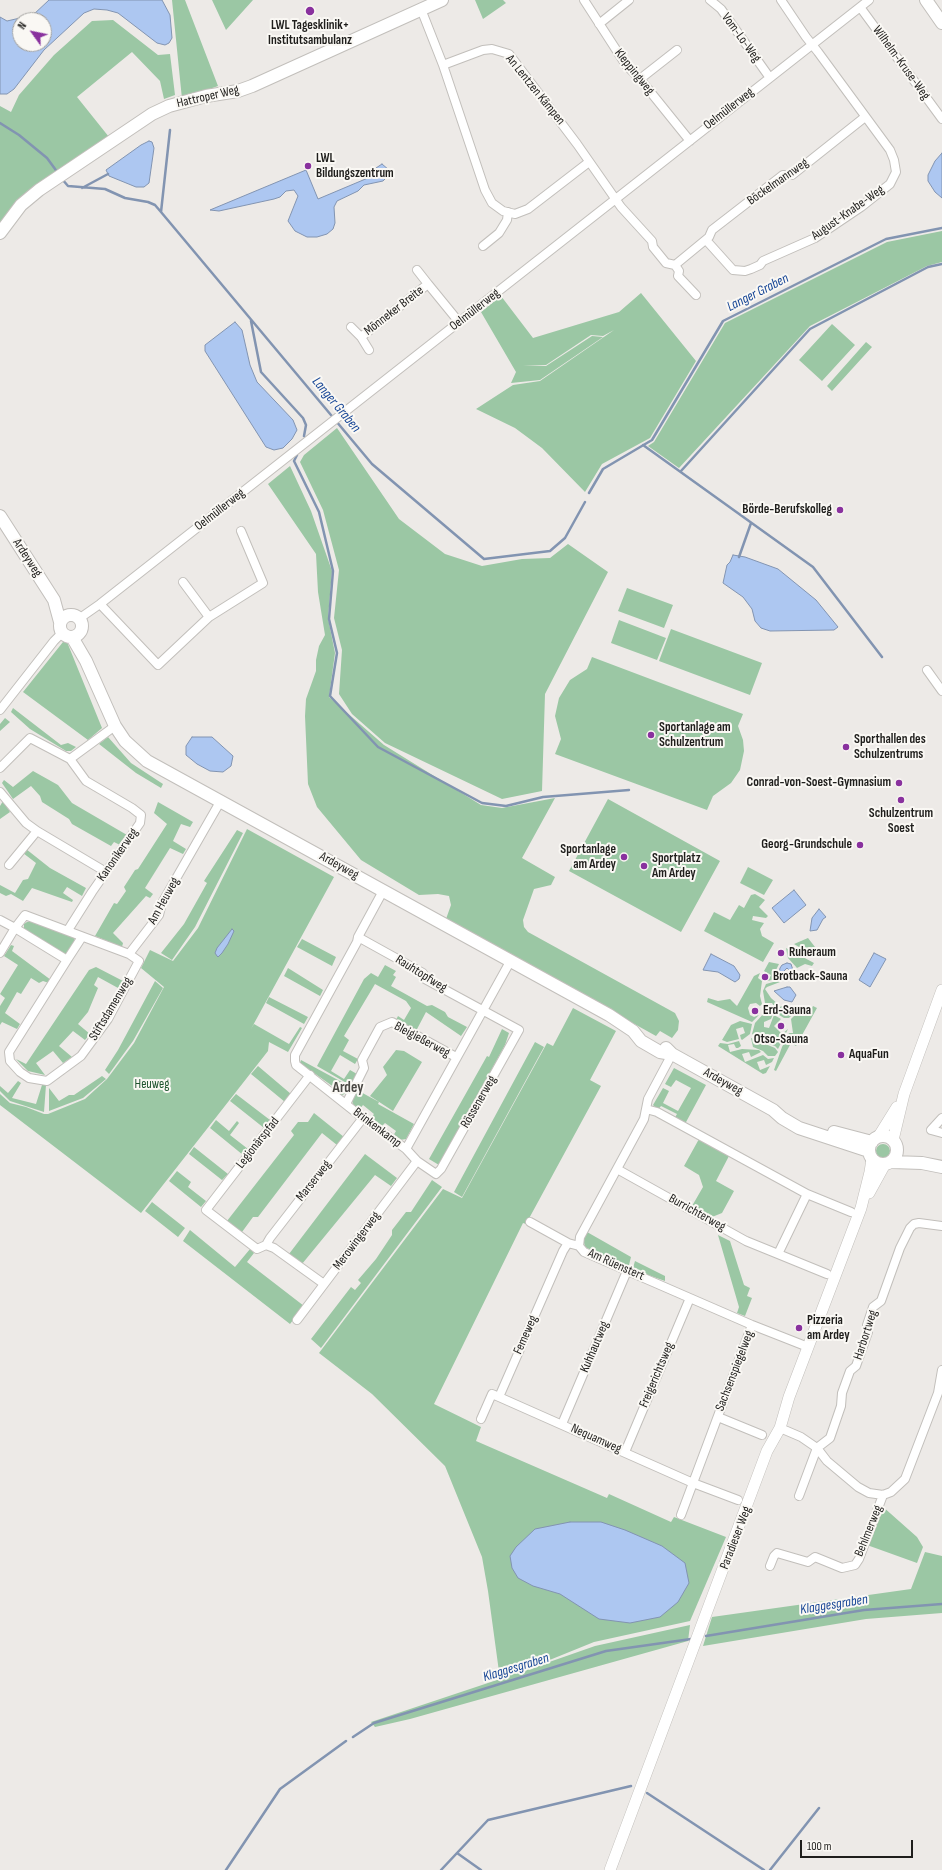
<!DOCTYPE html>
<html>
<head>
<meta charset="utf-8">
<style>
  body { margin:0 }
  #map { position:relative; width:942px; height:1870px; overflow:hidden; background:#edeae7; font-family:"Sofia Sans Condensed",sans-serif }
  canvas { display:block }
  .north { position:absolute; left:12px; top:12px; width:40px; height:40px; box-sizing:border-box; background:#faf8f4; border:1px solid #a2a19e; border-radius:50%; rotate:303deg; font-size:11px; font-weight:700; line-height:16px; text-align:center; color:#1f1e1c }
  .north::after { content:''; display:block; margin:auto; width:14px; height:18px; background:#89319e; clip-path:polygon(50% 0,100% 100%,50% 72%,0 100%) }
  .scale { position:absolute; left:800px; top:1840px; width:113px; height:18px; box-sizing:border-box; border:2px solid #1f1e1c; border-top:0; padding-left:5px; font-size:12px; line-height:14px; white-space:nowrap; color:#1f1e1c; -webkit-text-stroke:3px #faf8f4; paint-order:stroke }
</style>
</head>
<body>
<div id="map">
<canvas width="942" height="1870"></canvas>
<div class="north">N</div>
<div class="scale">100 m</div>
</div>
<script>
const ctx = document.querySelector('canvas').getContext('2d');
ctx.lineJoin = 'round';
function paint(path, color) { ctx.fillStyle = color; ctx.fill(path, 'evenodd'); }
const toPath = rows => new Path2D(rows.map(r => 'M' + r).join(''));
function stroke(path, color, width, dash) { ctx.strokeStyle = color; ctx.lineWidth = width; ctx.lineCap = dash ? 'butt' : 'round'; ctx.setLineDash(dash || []); ctx.stroke(path); }
function write(font, color, halo, rows, align = 'center') {
  ctx.font = font + ' "Sofia Sans Condensed",sans-serif'; ctx.lineWidth = 4; ctx.setLineDash([]); ctx.textBaseline = 'middle'; ctx.strokeStyle = halo; ctx.fillStyle = color; for (const [text, x, y, turn = 0] of rows) {
    ctx.save(); ctx.translate(x, y); ctx.rotate((+turn || 0) * Math.PI / 180); ctx.textAlign = isNaN(turn) ? turn : align; if (halo) ctx.strokeText(text, 0, 0); ctx.fillText(text, 0, 0); ctx.restore();
  }
}
paint(toPath([
  [172,0,185,0,218,86,182,99],
  [212,0,253,0,226,30],
  [475,0,503,0,506,3,483,19],
  [113,20,158,55,170,54,175,95,164,99,160,81,132,52,77,97,109,137,0,224,0,106,11,112,19,95,54,55,92,21],
  [942,231,942,262,927,266,810,326,679,468,648,446,654,442,725,323,887,242],
  [641,293,696,361,650,438,602,464,585,492,542,448,515,428,476,409,513,385,540,381,614,330,603,336,591,335,546,365,523,366,546,366,592,336,603,337,540,380,511,383,516,372,481,312,501,296,533,338,619,312],
  [832,324,855,345,822,381,799,360],
  [866,342,872,347,832,391,827,386],
  [337,428,399,519,445,554,482,566,522,559,550,558,568,544,608,572,545,694,542,791,502,799,385,743,352,714,339,694,342,650,334,618,339,570,323,510,300,462,304,455],
  [290,466,311,511,332,571,328,618,335,653,329,697,384,745,481,805,502,808,555,798,522,858,555,877,551,885,534,889,523,920,524,927,528,932,675,1013,679,1021,678,1030,672,1038,660,1031,656,1036,446,919,451,905,449,896,438,894,419,895,361,860,317,807,308,784,305,716,306,699,316,671,316,660,319,646,325,635,318,592,316,554,268,484],
  [627,588,673,605,664,628,618,611],
  [619,620,666,638,657,660,611,643],
  [671,629,762,663,750,695,659,661],
  [63,642,67,642,102,728,88,740,23,692],
  [592,657,743,714,738,726,743,740,744,751,740,770,731,783,713,796,707,810,555,754,561,739,555,716,559,698,570,680,587,669],
  [13,708,61,745,68,743,76,747,71,751,66,751,30,729,11,712],
  [5,718,10,722,0,731,0,724],
  [108,737,131,763,163,784,161,788,136,773,99,744],
  [33,771,58,785,72,803,127,835,120,845,114,842,111,846,72,824,69,819,42,802,40,796,31,786,13,799,2,783,4,780,13,787],
  [608,799,720,861,681,932,569,871],
  [3,801,10,812,0,819,0,806],
  [158,802,193,822,190,827,181,824,173,841,186,849,183,854,170,848,145,888,153,894,150,898,146,896,113,933,123,943,122,947,95,936,114,903,117,904,126,891,124,887,135,870,138,869,167,824,154,813],
  [247,829,334,877,251,1029,254,1024,289,1044,300,1027,302,1028,288,1052,269,1042,268,1051,141,1213,0,1105,0,1094,10,1103,26,1107,44,1114,48,1114,85,1099,107,1079,134,1043,164,987,141,968,150,950,173,961,198,928],
  [237,830,243,833,195,927,172,960,161,953,184,924,207,883,204,881],
  [26,849,50,868,86,888,82,896,67,887,63,893,73,900,72,902,32,888,23,901,11,894,6,896,0,893,0,885,15,893,23,880,28,879,36,863,23,853],
  [748,867,773,880,764,895,740,883],
  [755,894,765,900,759,907,768,916,766,918,753,916,752,920,764,923,760,929,762,936,774,943,763,962,704,931,714,912,730,920,739,905,744,908,751,895],
  [33,921,74,938,75,941,67,955,65,955,24,930,24,924,27,922],
  [808,938,815,947,811,954,794,944],
  [302,939,336,957,332,966,297,947],
  [11,945,14,946,12,951,51,980,49,983,43,981,39,983,31,978,21,994,17,992,5,1013,20,1024,17,1029,2,1022,0,1025,0,1006,5,998,0,994,18,965,4,956],
  [786,948,814,963,812,966,805,964,797,968,788,958],
  [769,962,779,964,775,972,777,978,768,981,771,975,764,971],
  [385,965,396,971,393,975,396,977,391,986,427,1006,432,1005,445,1012,448,1017,467,1027,461,1036,426,1012,416,1031,396,1020,398,1016,404,1020,411,1008,406,1001,375,984,344,1036,349,1040,343,1051,358,1059,355,1064,340,1055,331,1071,344,1079,350,1070,357,1074,350,1085,317,1066,364,979,371,973,378,977],
  [96,967,123,981,118,988,98,977,94,985,98,988,88,1012,78,1024,90,1034,85,1040,73,1031,59,1046,72,1057,63,1063,53,1051,36,1063,45,1075,28,1071,16,1059,26,1064,89,970],
  [288,968,323,990,320,996,284,976],
  [760,973,758,978,762,981,760,996,762,1004,760,1006,756,1003,750,1004,748,1008,750,1015,754,1017,759,1015,752,1022,707,1002,708,998,718,1001,730,999,737,1006,754,976],
  [155,981,163,988,133,1041,109,1074,105,1070,118,1050],
  [777,981,780,982,767,987,765,989,771,998,779,1005,776,1009,772,1003,765,1003,763,991,766,984],
  [269,997,308,1017,304,1024,266,1003],
  [781,1006,786,1008,797,1010,789,1018,784,1018,776,1013],
  [813,1006,817,1008,796,1046,791,1043,776,1071,774,1070,782,1047,789,1033,793,1033,791,1019,795,1015,799,1016,811,1010],
  [573,1008,616,1031,590,1080,601,1086,526,1224,523,1223,434,1404,481,1427,476,1441,607,1498,609,1494,671,1522,674,1517,726,1537,690,1621,594,1642,515,1674,595,1646,690,1625,688,1641,410,1719,375,1727,371,1722,500,1679,488,1591,482,1557,445,1466,372,1394,319,1353,443,1189,462,1198,547,1043,553,1046],
  [765,1012,773,1014,771,1019,764,1022,764,1027,769,1028,774,1015,781,1019,774,1026,782,1034,788,1029,778,1049,775,1046,766,1043,752,1034,755,1023],
  [740,1021,752,1024,750,1034,742,1040,741,1039,740,1035,745,1033,743,1027,736,1029,739,1039,727,1042,722,1040,731,1025],
  [502,1029,509,1033,505,1045,439,1165,429,1159,487,1056,489,1057],
  [751,1038,775,1048,778,1052,775,1056,768,1056,763,1051,753,1047],
  [739,1041,741,1046,738,1048,736,1048,734,1044,728,1045,730,1052,742,1049,759,1050,761,1052,751,1057,749,1052,742,1054,745,1062,763,1055,768,1059,774,1058,772,1062,766,1065,764,1060,757,1062,760,1070,770,1066,766,1073,763,1074,718,1046,720,1043,728,1044],
  [535,1042,544,1047,462,1197,454,1192],
  [396,1050,404,1051,422,1062,393,1111,370,1096,387,1075,383,1067],
  [301,1060,351,1087,347,1093,342,1095,337,1092,338,1090,300,1063],
  [258,1066,291,1094,285,1102,251,1074],
  [674,1068,706,1085,685,1124,674,1119,677,1114,661,1106,658,1110,653,1105,663,1088,669,1091,663,1103,678,1111,691,1088,676,1080,671,1087,665,1084],
  [102,1076,106,1079,83,1098,49,1111,49,1088,59,1101,69,1095,74,1095],
  [18,1081,21,1083,12,1098,36,1104,42,1085,46,1085,44,1112,10,1101,0,1091,0,1086,8,1093],
  [357,1090,379,1102,378,1104,414,1124,406,1139,400,1140,393,1136,396,1131,385,1123,381,1127,370,1119,374,1114,363,1105,359,1110,354,1106,352,1101],
  [236,1094,270,1120,264,1128,230,1101],
  [314,1113,344,1137,337,1145,322,1133,258,1217,253,1217,242,1232,227,1221,294,1135,291,1131,298,1122,308,1122],
  [216,1120,229,1131,237,1121,239,1123,230,1135,248,1149,243,1155,210,1128],
  [699,1139,729,1156,716,1181,734,1191,722,1213,712,1217,692,1206,703,1187,699,1175,684,1166],
  '876 1151a7 7 0 1 1 14 0a7 7 0 1 1-14 0Z',
  [194,1147,228,1174,222,1180,189,1154],
  [365,1154,397,1178,391,1186,375,1175,302,1264,289,1254],
  [177,1171,191,1182,188,1187,206,1201,201,1207,169,1181],
  [432,1180,442,1187,321,1348,311,1339,351,1287,355,1290,361,1283,358,1280,376,1259,392,1235,392,1230,406,1212,411,1212],
  [152,1202,185,1228,178,1237,145,1211],
  [190,1230,235,1267,250,1249,254,1253,247,1262,304,1306,290,1324,183,1241],
  [587,1232,631,1257,629,1265,626,1267,585,1247,583,1238],
  [718,1235,730,1241,744,1285,750,1288,747,1296,752,1298,745,1316,737,1313,739,1307],
  [635,1261,665,1276,665,1281,634,1270,633,1268],
  [882,1506,917,1537,923,1547,917,1563,867,1545],
  [925,1552,942,1556,942,1613,866,1619,703,1646,712,1617,911,1589]
]), '#9bc7a4');
const water = toPath([
  [49,0,162,0,170,15,172,38,169,43,165,45,157,43,118,13,107,10,94,9,84,13,44,50,14,89,7,94,0,94,0,17,7,21,33,15,49,0],
  [20,20,44,20,44,44,20,44,20,20],
  [149,141,152,142,154,148,149,183,144,187,136,187,109,176,106,170,141,145,149,141],
  [942,153,942,198,935,192,928,181,928,175,935,161,942,153],
  [382,164,389,170,387,177,383,181,364,185,358,191,337,201,334,207,335,223,333,229,327,234,317,237,307,237,295,231,288,221,298,196,294,190,286,191,280,197,274,199,219,211,210,210,306,170,318,199,375,175,376,168,382,164],
  [235,322,242,330,250,365,257,382,293,420,297,430,292,439,283,448,274,450,266,447,205,351,205,345,235,322],
  [733,555,745,557,778,569,816,600,838,627,834,630,770,631,761,628,755,621,752,609,743,597,723,583,727,565,730,562,733,555],
  [192,737,212,737,233,756,231,766,223,772,210,771,197,764,186,755,186,746,192,737],
  [794,890,806,905,784,923,772,908,794,890],
  [819,909,826,917,823,919,817,930,810,931,812,918,819,909],
  [232,929,234,931,228,944,222,953,218,957,217,956,215,953,217,948,232,929],
  [874,953,886,959,870,987,859,980,874,953],
  [711,954,734,966,740,975,739,979,735,982,718,972,703,970,711,954],
  [787,963,791,964,793,970,788,978,786,976,790,971,787,968,782,973,787,978,781,980,779,974,780,968,782,965,787,963],
  [787,987,790,987,796,995,792,1002,784,1000,774,991,787,987],
  [570,1522,601,1522,625,1530,662,1546,685,1563,689,1583,678,1602,660,1617,630,1623,599,1619,560,1594,533,1586,518,1578,512,1568,510,1556,516,1547,535,1529,570,1522]
]);
paint(water, '#adc7f1');
stroke(water, '#8294b1', 1);
stroke(toPath([
  [0,123,19,135,47,158,58,173],
  [170,130,161,212,372,464,484,559,550,551,565,538,585,502],
  [62,179,68,186,105,189,125,198,148,202,155,205,161,212],
  [82,188,108,174],
  [251,321,261,372,303,418,306,425,304,436],
  [643,445,813,567,882,657],
  [297,455,294,461,319,512,333,571,329,619,337,653,330,696,378,747,482,803,506,806,543,797,629,790],
  [681,471,810,329,928,267,942,264],
  [589,493,603,469,652,440,723,321,886,239,942,228],
  [739,557,751,523],
  [706,1636,864,1610,942,1604],
  [353,1737,374,1723,606,1651,691,1639],
  [647,1793,764,1870],
  [457,1853,481,1870],
  [226,1870,280,1789,346,1741],
  [441,1870,488,1820,631,1786],
  [770,1870,819,1808]
]), '#8294b1', 2.5);
const minor = toPath([
  [584,0,626,65,640,79,690,141],
  [710,0,721,9,770,78],
  [860,7,942,119],
  [421,9,443,65,485,190,492,203,503,211,515,214,528,209,589,162],
  [599,24,629,0],
  [443,65,483,50,492,49,509,54,577,144,621,207,652,241,653,247,666,263,675,265,709,237,712,230,783,175,792,175,865,117],
  [640,79,677,50],
  [706,240,733,270,745,271,751,269,760,265,763,261,815,238,861,207,890,184,896,172,894,160,890,150,818,52,806,37,781,0],
  [483,246,499,233,507,220,508,212],
  [675,265,679,271,678,276,696,295],
  [417,270,428,284],
  [351,327,361,337],
  [369,350,361,337,428,284,459,322],
  [183,582,209,617],
  [100,604,158,665,209,617,263,583,241,531],
  [80,618,100,604,869,0],
  [927,670,942,691],
  [0,710,54,641,62,633],
  [0,768,30,738,70,759,115,726],
  [0,792,26,823,37,831,9,865],
  [37,831,106,872],
  [0,920,15,928,0,953],
  [68,930,92,892,140,823,141,815,132,808,86,781,70,759],
  [82,937,67,960,15,928,25,915,129,954,159,915,162,903,220,802],
  [358,937,423,973,425,979,519,1030,441,1169,436,1174,417,1161,406,1149,363,1118,296,1065,295,1061,295,1055,357,942,358,937,383,891],
  [67,960,9,1052,10,1061,20,1072,29,1078,47,1081,81,1056,108,1019,139,961,129,954],
  [672,1054,648,1099,644,1119,580,1237,579,1246,584,1252,752,1325,808,1347],
  [310,1075,206,1210,257,1249,266,1245,274,1248,324,1284],
  [346,1104,364,1068,362,1060,380,1027,392,1022,456,1057],
  [942,1118,931,1130,942,1133],
  [406,1149,511,960],
  [617,1169,746,1241,778,1254,807,1194,657,1112,646,1109],
  [807,1194,851,1212],
  [530,1222,568,1243],
  [266,1245,270,1238,363,1118],
  [778,1254,827,1274],
  [297,1320,417,1161],
  [499,1397,693,1483,738,1500],
  [718,1417,762,1435],
  [481,1419,492,1394,499,1397,563,1251,568,1243,579,1246],
  [562,1424,627,1271],
  [780,1428,801,1437,817,1448,827,1461,858,1487,869,1493,883,1495,891,1492,905,1479,938,1393,942,1370],
  [625,1452,690,1298],
  [799,1496,817,1448,830,1438,841,1406,842,1393,850,1371,856,1366,868,1332,867,1325,873,1307,881,1301,900,1248,910,1228,914,1224,919,1223,942,1226],
  [681,1515,752,1325],
  [770,1566,774,1556,777,1553,808,1562,815,1557,842,1568,855,1565,859,1559,883,1495]
]);
const tertiary = toPath([
  [879,1136,897,1107],
  [893,1140,904,1094,942,990],
  [869,1193,885,1164],
  [610,1870,767,1451,780,1428,789,1397,861,1208,870,1172,872,1159]
]);
const secondary = toPath([
  [926,0,942,23],
  [0,233,21,205,39,190,152,114,169,106,206,96,238,91,252,86,442,0],
  [0,516,54,600,60,622],
  '60 626a11 11 0 1 1 22 0a11 11 0 1 1-22 0Z',
  [72,637,86,661,115,726,125,741,147,761,609,1015,633,1031,641,1041,660,1052,672,1054],
  [666,1048,672,1054,773,1110,782,1118,799,1128,869,1151],
  [834,1132,872,1142],
  '869 1150a14 14 0 1 1 28 0a14 14 0 1 1-28 0Z',
  [892,1162,922,1163,942,1167]
]);
stroke(minor, '#c2bfbb', 10);
stroke(tertiary, '#c2bfbb', 12);
stroke(secondary, '#c2bfbb', 14);
stroke(minor, '#fff', 8);
stroke(tertiary, '#fff', 11);
stroke(secondary, '#fff', 12);
for (const [x, y, r, color] of [
  [310,11,5,"#89319e"],
  [308,166,4,"#89319e"],
  [840,510,4,"#89319e"],
  [651,735,4,"#89319e"],
  [846,747,4,"#89319e"],
  [899,783,4,"#89319e"],
  [901,800,4,"#89319e"],
  [860,845,4,"#89319e"],
  [624,857,4,"#89319e"],
  [644,866,4,"#89319e"],
  [781,953,4,"#89319e"],
  [765,977,4,"#89319e"],
  [755,1011,4,"#89319e"],
  [781,1026,4,"#89319e"],
  [841,1055,4,"#89319e"],
  [799,1328,4,"#89319e"]
]) { const dot = new Path2D(); dot.arc(x, y, r, 0, 2 * Math.PI); ctx.fillStyle = color; ctx.fill(dot); stroke(dot, '#faf8f4', 1.5); }
write('bold 13px', '#1f1e1c', '#faf8f4', [
  ["LWL Tagesklinik+",310,26,"center"],
  ["Institutsambulanz",310,41,"center"],
  ["LWL",316,159],
  ["Bildungszentrum",316,174],
  ["Börde-Berufskolleg",832,510,"right"],
  ["Sportanlage am",659,728],
  ["Schulzentrum",659,743],
  ["Sporthallen des",854,740],
  ["Schulzentrums",854,755],
  ["Conrad-von-Soest-Gymnasium",891,783,"right"],
  ["Schulzentrum",901,814,"center"],
  ["Soest",901,829,"center"],
  ["Georg-Grundschule",852,845,"right"],
  ["Sportanlage",616,850,"right"],
  ["am Ardey",616,865,"right"],
  ["Sportplatz",652,859],
  ["Am Ardey",652,874],
  ["Ruheraum",789,953],
  ["Brotback-Sauna",773,977],
  ["Erd-Sauna",763,1011],
  ["Otso-Sauna",781,1040,"center"],
  ["AquaFun",849,1055],
  ["Pizzeria",807,1321],
  ["am Ardey",807,1336]
], 'left');
write('13px', '#1f1e1c', '#faf8f4', [
  ["Vom-Lo-Weg",741,38,54],
  ["Wilhelm-Kruse-Weg",901,63,54],
  ["Kleppingweg",634,72,51],
  ["An Lentzen Kämpen",535,90,51],
  ["Hattroper Weg",208,97,-13],
  ["Oelmüllerweg",729,109,-38],
  ["Böckelmannweg",778,182,-35],
  ["August-Knabe-Weg",848,213,-35],
  ["Oelmüllerweg",475,310,-38],
  ["Mönneker Breite",394,311,-38],
  ["Oelmüllerweg",220,510,-38],
  ["Ardeyweg",27,558,57],
  ["Kanonikerweg",118,855,-55],
  ["Ardeyweg",339,866,29],
  ["Am Heuweg",164,901,-61],
  ["Rauhtopfweg",421,974,32],
  ["Stiftsdamenweg",111,1009,-59],
  ["Bleigießerweg",422,1040,28],
  ["Ardeyweg",723,1082,29],
  ["Rössenerweg",479,1102,-60],
  ["Brinkenkamp",377,1128,37],
  ["Legionärspfad",258,1143,-52],
  ["Marserweg",314,1181,-52],
  ["Burrichterweg",697,1213,29],
  ["Merowingerweg",357,1241,-53],
  ["Am Rüenstert",616,1265,24],
  ["Femeweg",526,1335,-66],
  ["Harbortweg",866,1335,-72],
  ["Kuhhautweg",595,1347,-67],
  ["Sachsenspiegelweg",735,1371,-69],
  ["Freigerichtsweg",657,1375,-67],
  ["Nequamweg",596,1439,24],
  ["Behlmerweg",869,1531,-68],
  ["Paradieser Weg",736,1538,-69]
]);
write('13px', '#1c522d', '#faf8f4', [
  ["Heuweg",152,1085]
]);
write('italic 14px', '#174696', '#faf8f4', [
  ["Langer Graben",758,293,-27],
  ["Langer Graben",336,405,50],
  ["Klaggesgraben",834,1605,-9],
  ["Klaggesgraben",516,1668,-17]
]);
write('bold 15px', '#4a4844', '#faf8f4', [
  ["Ardey",348,1088]
]);
</script>
</body>
</html>
